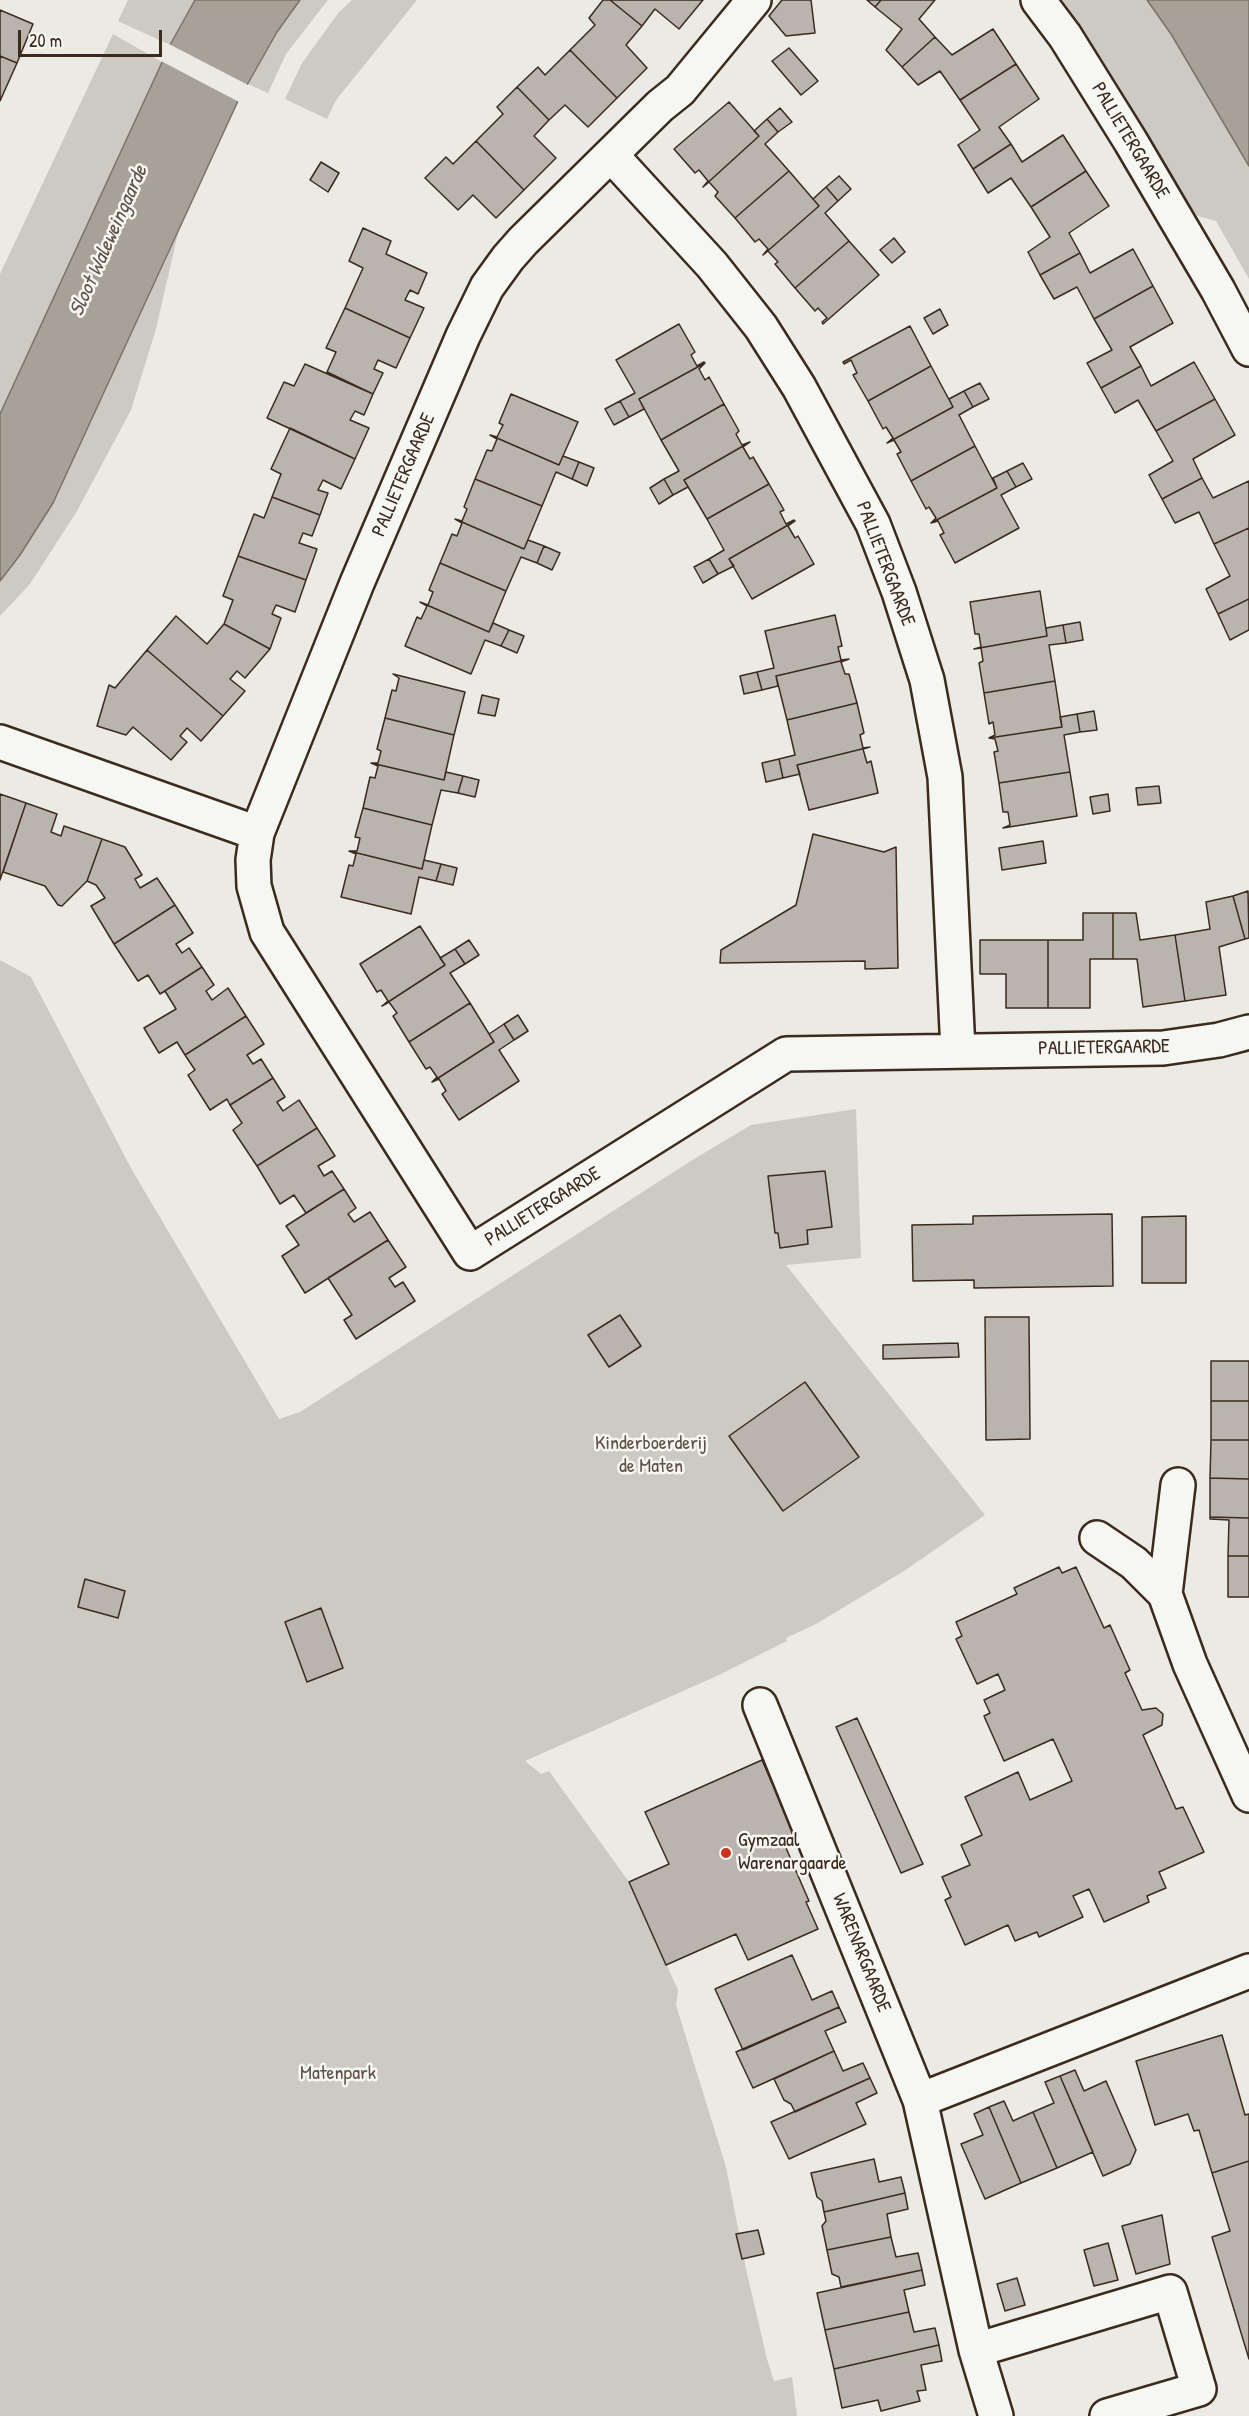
<!DOCTYPE html>
<html>
<head>
<meta charset="utf-8">
<style>
  body { margin:0 }
  #map { position:relative; width:1249px; height:2416px; overflow:hidden; background:#ebeae5; font-family:"Patrick Hand",sans-serif }
  canvas { display:block }
  .scale { position:absolute; left:18px; top:30px; width:144px; height:27px; box-sizing:border-box; border:3px solid #3b2a1e; border-top:0; padding-left:8px; font-size:18px; line-height:21px; white-space:nowrap; color:#3b2a1e; -webkit-text-stroke:4px #f6f6f2; paint-order:stroke }
</style>
</head>
<body>
<div id="map">
<canvas width="1249" height="2416"></canvas>
<div class="scale">20 m</div>
</div>
<script>
const ctx = document.querySelector('canvas').getContext('2d');
ctx.lineJoin = 'round';
function paint(path, color) { ctx.fillStyle = color; ctx.fill(path, 'evenodd'); }
const toPath = rows => new Path2D(rows.map(r => 'M' + r).join(''));
function stroke(path, color, width, dash) { ctx.strokeStyle = color; ctx.lineWidth = width; ctx.lineCap = dash ? 'butt' : 'round'; ctx.setLineDash(dash || []); ctx.stroke(path); }
function write(font, color, halo, rows, align = 'center') {
  ctx.font = font + ' "Patrick Hand",sans-serif'; ctx.lineWidth = 5; ctx.setLineDash([]); ctx.textBaseline = 'middle'; ctx.strokeStyle = halo; ctx.fillStyle = color; for (const [text, x, y, turn = 0] of rows) {
    ctx.save(); ctx.translate(x, y); ctx.rotate((+turn || 0) * Math.PI / 180); ctx.textAlign = isNaN(turn) ? turn : align; if (halo) ctx.strokeText(text, 0, 0); ctx.fillText(text, 0, 0); ctx.restore();
  }
}
paint(toPath([
  [128,0,195,0,170,45,118,21],
  [300,0,328,0,286,54,268,93,248,84,277,32],
  [352,0,417,0,336,100,327,119,285,99,302,63,339,12],
  [1060,0,1147,0,1171,34,1249,166,1249,279,1216,221,1194,215,1132,109,1079,26],
  [113,34,162,62,0,414,0,274],
  [178,233,156,329,131,410,77,511,30,584,0,616,0,581,20,555,53,503],
  [0,960,31,977,132,1170,279,1419,300,1412,694,1159,751,1125,856,1109,861,1258,786,1265,985,1515,904,1571,816,1624,786,1638,787,1641,719,1675,525,1761,541,1774,549,1771,629,1882,678,1990,676,2005,726,2167,746,2269,767,2359,774,2381,792,2377,797,2416,0,2416]
]), '#cdcac4');
const water = toPath([
  [195,0,300,0,277,32,238,101,53,503,20,555,0,581,0,414,170,45,195,0],
  [1147,0,1249,0,1249,166,1171,34,1147,0]
]);
paint(water, '#a8a198');
stroke(water, '#7c7167', 1.5);
paint(toPath([
  [167,43,250,86,241,103,159,60]
]), '#ebeae5');
const building = toPath([
  [603,0,610,0,642,26,626,45,647,68,617,98,570,50,595,25,589,18,603,0],
  [610,0,703,0,679,29,655,9,642,26,610,0],
  [782,0,811,0,815,33,786,36,769,16,782,0],
  [867,0,881,0,875,7,867,0],
  [881,0,935,0,919,19,935,37,902,67,886,50,902,29,875,7,881,0],
  [0,10,33,24,17,63,0,56,0,10],
  [993,29,1016,64,960,100,940,71,918,85,902,67,935,37,952,55,993,29],
  [789,48,818,81,801,95,772,61,789,48],
  [570,50,617,98,588,127,565,105,549,120,517,87,538,67,545,75,570,50],
  [0,56,17,63,0,101,0,56],
  [1016,64,1039,99,999,127,1011,144,973,169,958,145,980,130,960,100,1016,64],
  [517,87,549,120,534,136,556,158,524,190,476,141,503,114,497,107,517,87],
  [729,102,759,136,703,187,708,181,699,170,695,173,674,149,729,102],
  [780,108,792,122,778,132,767,119,780,108],
  [767,119,778,132,765,144,789,171,735,218,715,196,718,192,709,182,703,187,759,136,754,131,767,119],
  [1063,135,1086,171,1031,207,1011,178,988,193,973,169,1011,144,1022,162,1063,135],
  [476,141,524,190,496,218,473,195,458,210,425,178,446,157,453,164,476,141],
  [321,162,339,173,328,192,310,180,321,162],
  [789,171,819,206,763,255,768,249,759,239,755,242,735,218,789,171],
  [1086,171,1109,206,1069,233,1080,253,1040,275,1028,252,1050,237,1031,207,1086,171],
  [839,176,851,189,838,201,826,187,839,176],
  [826,187,838,201,825,213,849,241,795,288,775,264,778,262,768,251,763,255,819,206,813,199,826,187],
  [363,228,391,241,386,254,427,273,418,294,410,290,405,300,424,308,410,338,345,308,363,268,349,261,363,228],
  [894,238,905,252,892,263,880,250,894,238],
  [849,241,879,275,823,324,822,322,827,318,818,308,815,311,795,288,849,241],
  [1133,249,1153,286,1094,319,1077,287,1054,299,1040,275,1080,253,1090,273,1133,249],
  [1153,286,1173,323,1130,347,1141,366,1101,388,1087,363,1112,350,1094,319,1153,286],
  [345,308,410,338,396,368,378,360,374,369,383,373,373,394,327,372,336,352,326,348,345,308],
  [940,309,948,325,933,334,924,318,940,309],
  [679,324,695,352,691,355,697,366,704,362,705,363,639,399,644,409,629,417,620,401,635,393,616,360,679,324],
  [910,326,931,366,868,401,853,375,857,373,851,360,844,364,843,362,910,326],
  [1194,362,1215,399,1156,431,1138,400,1115,413,1101,388,1141,366,1151,386,1194,362],
  [705,363,699,369,705,380,709,377,724,404,661,440,639,399,705,363],
  [305,364,373,394,364,415,355,411,350,420,369,428,355,459,267,418,284,382,294,386,305,364],
  [931,366,953,407,887,443,893,438,886,427,883,429,868,401,931,366],
  [980,383,989,399,973,407,964,391,980,383],
  [964,391,973,407,959,415,975,446,911,481,897,454,901,452,894,440,887,443,953,407,949,399,964,391],
  [511,394,578,422,559,465,490,435,497,437,503,425,499,423,511,394],
  [1215,399,1235,435,1193,459,1202,478,1162,499,1149,475,1173,461,1156,431,1215,399],
  [620,401,629,417,614,425,605,409,620,401],
  [724,404,739,431,736,434,742,445,750,442,684,480,688,487,673,495,664,479,679,471,661,440,724,404],
  [290,428,355,459,341,489,323,480,318,490,328,493,320,515,272,497,281,474,271,469,290,428],
  [490,435,559,465,563,456,579,462,572,479,556,472,542,506,475,479,487,450,492,451,497,439,490,435],
  [750,442,743,447,750,459,753,457,769,484,707,519,684,480,750,442],
  [975,446,997,488,931,523,936,518,929,507,926,509,911,481,975,446],
  [579,462,594,468,587,486,572,479,579,462],
  [1023,463,1032,479,1016,487,1007,471,1023,463],
  [1007,471,1016,487,1001,495,1019,528,955,563,940,535,944,533,938,521,931,523,997,488,993,478,1007,471],
  [1202,478,1213,498,1249,481,1249,528,1214,544,1199,512,1175,523,1162,499,1202,478],
  [475,479,542,506,524,549,455,519,462,521,467,509,464,507,475,479],
  [664,479,673,495,659,504,650,488,664,479],
  [769,484,784,510,780,512,786,524,794,520,795,521,729,559,734,566,718,574,709,559,724,550,707,519,769,484],
  [272,497,320,515,312,536,303,533,299,543,317,549,306,580,238,556,254,514,264,518,272,497],
  [455,519,524,549,528,540,544,546,537,563,521,557,506,591,440,563,452,534,457,536,462,523,455,519],
  [795,521,788,526,795,538,798,536,814,564,752,599,729,559,795,521],
  [1249,528,1249,599,1218,614,1206,589,1230,576,1214,544,1249,528],
  [544,546,560,553,552,570,537,563,544,546],
  [238,556,306,580,295,612,276,605,272,614,281,618,270,649,224,624,233,600,223,596,238,556],
  [709,559,718,574,703,583,694,567,709,559],
  [440,563,506,591,489,632,420,602,428,605,433,592,429,590,440,563],
  [1040,591,1047,636,974,649,981,647,979,634,975,634,970,602,1040,591],
  [1249,599,1249,630,1230,640,1218,614,1249,599],
  [420,602,489,632,493,623,509,630,501,646,485,640,471,674,405,646,417,617,421,619,427,606,420,602],
  [835,615,842,646,838,647,841,660,849,659,776,676,778,686,762,690,757,672,774,668,765,631,835,615],
  [176,616,207,644,224,624,270,649,245,678,237,671,230,679,245,691,223,716,147,650,176,616],
  [1080,622,1083,640,1066,643,1063,625,1080,622],
  [1063,625,1066,643,1049,645,1055,681,984,693,979,663,983,661,981,648,974,649,1047,636,1046,628,1063,625],
  [509,630,524,636,517,653,501,646,509,630],
  [147,650,223,716,201,741,187,728,180,736,187,742,171,760,133,727,126,735,97,726,109,685,115,688,147,650],
  [849,659,841,662,845,674,849,674,857,703,787,720,776,676,849,659],
  [757,672,762,690,744,694,740,676,757,672],
  [393,674,465,692,454,735,385,718,392,690,396,691,399,678,393,674],
  [1055,681,1062,727,989,738,995,735,993,722,989,724,984,693,1055,681],
  [482,695,499,699,495,716,478,713,482,695],
  [857,703,864,733,860,735,863,748,870,747,797,765,800,774,783,778,779,759,795,755,787,720,857,703],
  [1094,711,1097,730,1080,732,1077,714,1094,711],
  [1077,714,1080,732,1064,735,1070,772,999,783,994,752,998,751,995,739,989,738,1062,727,1060,717,1077,714],
  [385,718,454,735,444,780,371,763,378,763,381,751,377,749,385,718],
  [870,747,863,749,867,763,871,761,878,793,809,810,797,765,870,747],
  [779,759,783,778,766,782,762,763,779,759],
  [371,763,444,780,446,772,463,776,458,793,441,790,432,825,363,808,370,777,375,778,378,766,371,763],
  [1070,772,1077,816,1003,828,1010,825,1008,812,1003,812,999,783,1070,772],
  [463,776,479,780,475,797,458,793,463,776],
  [1159,786,1161,803,1138,805,1136,788,1159,786],
  [0,794,26,803,0,880,0,794],
  [1108,794,1110,811,1093,814,1090,797,1108,794],
  [26,803,57,814,51,832,61,836,64,826,102,839,87,881,62,906,58,905,45,886,3,872,26,803],
  [363,808,432,825,422,869,349,851,357,851,360,838,355,837,363,808],
  [813,834,884,852,896,847,898,968,865,969,865,961,720,963,721,950,796,905,813,834],
  [102,839,125,847,142,875,135,879,140,888,157,878,175,905,114,944,91,906,105,898,96,885,87,881,102,839],
  [1043,841,1046,863,1002,870,999,848,1043,841],
  [349,851,422,869,424,860,441,864,436,881,419,877,411,914,341,897,349,865,353,866,356,854,349,851],
  [441,864,457,868,453,885,436,881,441,864],
  [1248,891,1249,938,1245,939,1233,896,1248,891],
  [1233,896,1245,939,1219,947,1226,995,1185,1001,1175,935,1210,929,1206,902,1233,896],
  [175,905,193,933,176,944,182,953,189,948,202,967,160,994,148,975,138,981,114,944,175,905],
  [1083,913,1113,913,1113,959,1090,959,1090,1008,1048,1008,1048,940,1083,940,1083,913],
  [1113,913,1136,913,1140,940,1175,935,1185,1001,1143,1007,1137,959,1113,959,1113,913],
  [420,926,445,965,382,1006,388,1001,381,990,377,992,360,964,420,926],
  [469,940,479,955,465,964,455,949,469,940],
  [980,940,1048,940,1048,1008,1006,1008,1006,974,980,974,980,940],
  [455,949,465,964,450,973,470,1003,409,1042,393,1016,397,1013,389,1002,382,1006,445,965,440,958,455,949],
  [202,967,214,985,206,991,212,1000,228,988,246,1016,185,1055,177,1042,159,1053,144,1028,176,1009,165,991,160,994,202,967],
  [470,1003,494,1042,432,1082,437,1077,430,1067,426,1069,409,1042,470,1003],
  [518,1015,528,1031,514,1040,504,1024,518,1015],
  [246,1016,264,1044,247,1055,253,1064,261,1059,273,1078,230,1105,227,1099,210,1110,188,1075,195,1070,185,1055,246,1016],
  [504,1024,514,1040,499,1050,519,1081,459,1120,442,1094,446,1091,439,1079,432,1082,494,1042,489,1034,504,1024],
  [273,1078,285,1097,277,1102,283,1111,299,1100,317,1128,257,1166,233,1130,242,1123,230,1105,273,1078],
  [317,1128,335,1156,318,1166,324,1176,332,1171,344,1189,306,1213,294,1195,280,1204,257,1166,317,1128],
  [825,1171,832,1227,807,1230,808,1244,780,1248,778,1233,775,1233,768,1176,825,1171],
  [344,1189,356,1208,348,1214,354,1222,370,1212,388,1240,305,1293,282,1256,299,1245,286,1226,344,1189],
  [1112,1214,1113,1286,974,1288,974,1280,913,1281,912,1225,973,1224,973,1216,1112,1214],
  [1186,1216,1186,1283,1142,1283,1142,1217,1186,1216],
  [388,1240,406,1267,389,1278,395,1287,403,1282,415,1301,356,1339,344,1320,352,1315,328,1278,388,1240],
  [620,1315,641,1346,609,1367,588,1335,620,1315],
  [985,1317,1029,1317,1030,1439,986,1440,985,1317],
  [958,1343,959,1357,883,1359,883,1345,958,1343],
  [1211,1361,1249,1361,1249,1401,1211,1401,1211,1361],
  [805,1382,859,1457,783,1511,729,1436,805,1382],
  [1211,1401,1249,1401,1249,1440,1211,1440,1211,1401],
  [1211,1440,1249,1440,1249,1479,1210,1478,1211,1440],
  [1210,1478,1249,1479,1249,1518,1210,1517,1210,1478],
  [1210,1517,1249,1518,1249,1556,1228,1556,1229,1520,1210,1519,1210,1517],
  [1228,1556,1249,1556,1249,1597,1228,1597,1228,1556],
  [1059,1567,1062,1573,1076,1567,1104,1628,1110,1625,1130,1670,1125,1673,1142,1710,1156,1708,1163,1714,1162,1725,1143,1735,1176,1809,1183,1807,1204,1852,1159,1872,1166,1888,1147,1896,1149,1902,1104,1922,1089,1889,1073,1896,1083,1917,1039,1937,1037,1932,1015,1941,1008,1925,965,1945,945,1900,951,1897,942,1877,970,1865,961,1845,982,1835,965,1797,1018,1772,1030,1800,1072,1781,1053,1739,1004,1761,984,1716,990,1713,984,1700,1005,1690,998,1674,977,1684,956,1639,962,1636,956,1622,1017,1594,1014,1588,1059,1567],
  [85,1579,125,1591,118,1618,78,1607,85,1579],
  [321,1608,343,1668,307,1682,285,1622,321,1608],
  [857,1718,923,1864,901,1873,836,1727,857,1718],
  [762,1760,795,1835,783,1841,809,1901,806,1902,818,1929,748,1960,736,1934,666,1965,629,1882,669,1864,645,1812,762,1760],
  [792,1955,812,2000,832,1991,839,2007,743,2050,715,1989,792,1955],
  [839,2007,846,2022,825,2031,834,2051,753,2088,736,2052,839,2007],
  [1222,2035,1245,2115,1249,2114,1249,2161,1212,2173,1199,2130,1194,2131,1188,2114,1155,2125,1136,2061,1222,2035],
  [834,2051,843,2071,863,2063,870,2078,795,2112,791,2104,784,2100,774,2079,834,2051],
  [1075,2070,1084,2091,1106,2081,1136,2150,1130,2164,1103,2176,1060,2076,1075,2070],
  [1060,2076,1093,2152,1057,2168,1033,2112,1054,2103,1045,2082,1060,2076],
  [870,2078,877,2093,856,2103,866,2124,789,2159,771,2122,870,2078],
  [1004,2101,1013,2121,1033,2112,1057,2168,1021,2183,989,2107,1004,2101],
  [989,2107,1021,2183,985,2199,961,2144,983,2135,974,2114,989,2107],
  [874,2159,879,2182,901,2177,905,2193,824,2212,822,2201,817,2197,811,2173,874,2159],
  [1249,2161,1249,2359,1212,2237,1230,2231,1212,2173,1249,2161],
  [905,2193,908,2209,887,2214,891,2237,827,2250,822,2226,826,2221,824,2212,905,2193],
  [1162,2215,1170,2264,1136,2274,1122,2226,1162,2215],
  [758,2230,764,2254,742,2259,736,2234,758,2230],
  [891,2237,896,2257,918,2253,922,2270,841,2287,839,2277,832,2274,827,2250,891,2237],
  [1108,2243,1118,2280,1094,2286,1084,2250,1108,2243],
  [922,2270,925,2285,904,2290,909,2312,825,2330,817,2293,922,2270],
  [1017,2278,1025,2305,1005,2311,997,2284,1017,2278],
  [909,2312,914,2332,935,2328,939,2345,834,2369,825,2330,909,2312],
  [939,2345,942,2361,921,2365,926,2390,917,2391,920,2401,881,2411,878,2400,842,2408,834,2369,939,2345]
]);
paint(building, '#bab4ae');
stroke(building, '#3b2a1e', 1.5);
const minor = toPath([
  [1038,0,1065,36,1131,142,1218,290,1249,349],
  [611,155,712,265,761,327,799,387,873,524,899,592,927,680,945,777,958,1051],
  [0,742,257,833,253,860,254,886,267,932,470,1253,786,1054,1163,1048,1219,1040,1249,1032],
  [257,833,357,583,463,336,487,287,508,258,523,241,660,106,680,90,754,0],
  [1097,1538,1134,1563,1165,1594,1190,1664,1249,1795],
  [1165,1594,1178,1485],
  [760,1705,920,2100,976,2350,996,2416],
  [920,2100,1249,1971],
  [976,2350,1170,2292,1199,2389,1107,2416]
]);
stroke(minor, '#3b2a1e', 38);
stroke(minor, '#f6f6f2', 33);
for (const [x, y, r, color] of [
  [726,1853,6,"#c8321e"]
]) { const dot = new Path2D(); dot.arc(x, y, r, 0, 2 * Math.PI); ctx.fillStyle = color; ctx.fill(dot); stroke(dot, '#f6f6f2', 2); }
write('20px', '#3b2a1e', '#f6f6f2', [
  ["PALLIETERGAARDE",1130,141,59],
  ["PALLIETERGAARDE",404,475,-67],
  ["PALLIETERGAARDE",885,564,69],
  ["PALLIETERGAARDE",1104,1048,-1],
  ["PALLIETERGAARDE",543,1207,-32],
  ["WARENARGAARDE",861,1953,68]
]);
write('20px', '#605248', '#f6f6f2', [
  ["Kinderboerderij",651,1444],
  ["de Maten",651,1467],
  ["Matenpark",338,2074]
]);
write('20px', '#3b2a1e', '#f6f6f2', [
  ["Gymzaal",738,1841],
  ["Warenargaarde",738,1864]
], 'left');
write('italic 21px', '#615449', '#f6f6f2', [
  ["Sloot Waleweingaarde",109,241,-66]
]);
</script>
</body>
</html>
